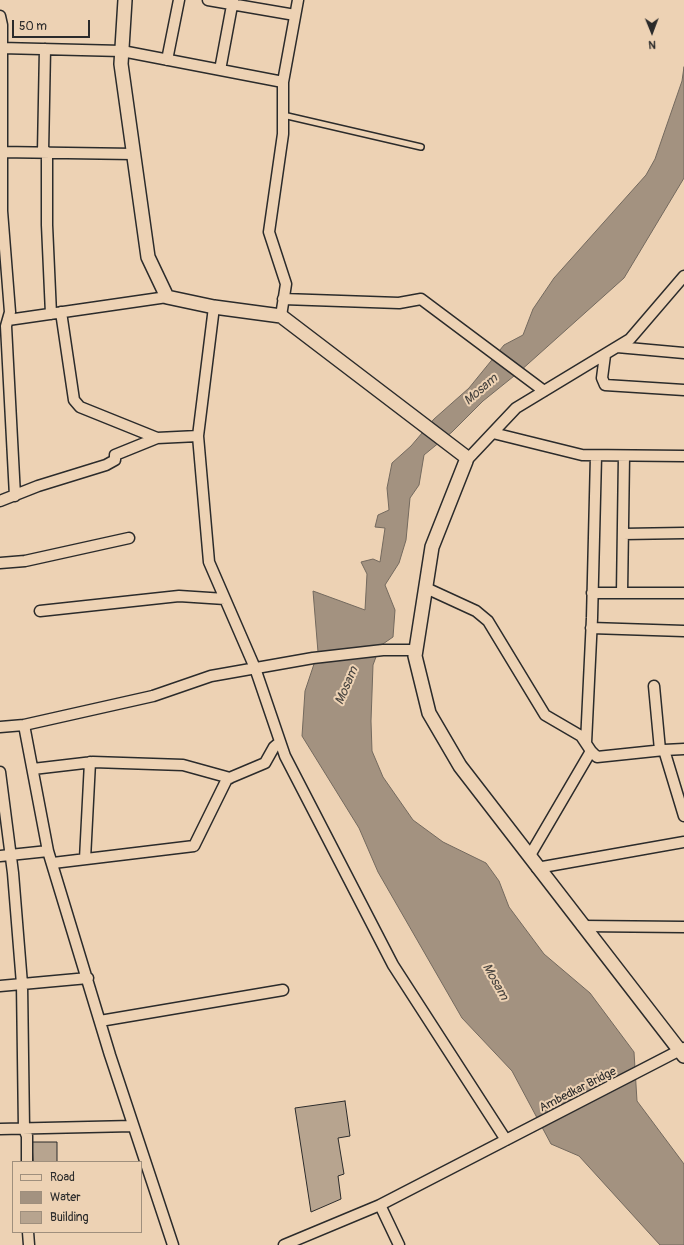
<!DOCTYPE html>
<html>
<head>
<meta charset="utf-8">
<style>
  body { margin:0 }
  #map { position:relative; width:684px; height:1245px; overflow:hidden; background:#edd2b4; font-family:Pangolin,sans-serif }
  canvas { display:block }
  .legend { position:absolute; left:12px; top:1161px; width:130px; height:72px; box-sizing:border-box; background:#edd2b4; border:1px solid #9f8f7d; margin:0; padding:5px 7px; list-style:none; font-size:12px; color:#2b2b2b }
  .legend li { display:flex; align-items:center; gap:8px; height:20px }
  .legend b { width:20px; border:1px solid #9f8f7d }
  .north { position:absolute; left:632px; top:12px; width:40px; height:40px; -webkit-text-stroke:3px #edd2b4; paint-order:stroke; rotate:179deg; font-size:11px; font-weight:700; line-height:16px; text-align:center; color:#2b2b2b }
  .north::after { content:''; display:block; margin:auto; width:14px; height:18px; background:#2b2b2b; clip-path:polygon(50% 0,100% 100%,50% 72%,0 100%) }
  .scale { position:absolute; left:12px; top:20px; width:78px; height:18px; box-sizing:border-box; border:2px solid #2b2b2b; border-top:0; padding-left:5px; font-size:12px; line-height:14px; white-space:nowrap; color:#2b2b2b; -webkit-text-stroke:3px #edd2b4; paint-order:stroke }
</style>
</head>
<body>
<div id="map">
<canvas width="684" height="1245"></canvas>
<ul class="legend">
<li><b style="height:5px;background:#edd2b4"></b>Road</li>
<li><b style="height:11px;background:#a39280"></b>Water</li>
<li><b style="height:11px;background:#b7a48f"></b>Building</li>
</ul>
<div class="north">N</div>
<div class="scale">50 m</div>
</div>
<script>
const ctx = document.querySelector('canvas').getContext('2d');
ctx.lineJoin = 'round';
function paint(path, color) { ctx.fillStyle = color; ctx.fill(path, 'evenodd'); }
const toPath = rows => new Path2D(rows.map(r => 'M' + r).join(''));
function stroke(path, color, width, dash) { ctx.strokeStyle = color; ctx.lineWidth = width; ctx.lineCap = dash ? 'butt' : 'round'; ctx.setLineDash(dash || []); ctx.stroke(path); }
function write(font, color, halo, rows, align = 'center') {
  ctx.font = font + ' Pangolin,sans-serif'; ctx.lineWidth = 4; ctx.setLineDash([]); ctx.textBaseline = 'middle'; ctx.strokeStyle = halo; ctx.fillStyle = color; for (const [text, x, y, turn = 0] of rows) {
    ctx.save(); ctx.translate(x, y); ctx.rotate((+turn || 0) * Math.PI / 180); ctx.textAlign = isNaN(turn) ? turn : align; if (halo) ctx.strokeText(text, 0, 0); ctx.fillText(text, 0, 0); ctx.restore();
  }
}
const water = toPath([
  [684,67,684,178,624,278,519,372,483,401,452,432,424,455,419,485,410,498,406,540,399,563,385,585,395,610,393,637,380,646,373,665,371,721,372,751,383,777,413,820,443,842,486,863,499,881,509,907,544,954,590,993,634,1052,637,1101,684,1164,684,1245,660,1245,579,1156,551,1144,512,1071,462,1018,378,872,359,828,302,736,305,691,318,652,313,591,365,610,367,574,361,562,373,559,380,562,385,528,375,527,378,515,389,510,387,488,392,463,411,446,434,419,469,388,504,345,523,335,533,309,554,278,646,175,655,159,682,81,684,67]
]);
paint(water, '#a39280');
stroke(water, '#73695e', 1);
const building = toPath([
  [345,1101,350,1136,338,1138,344,1174,338,1176,341,1199,311,1212,295,1108,345,1101],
  [32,1142,57,1142,57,1162,33,1162,32,1142]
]);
paint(building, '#b7a48f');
stroke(building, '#2b2b2b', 1);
const service = toPath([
  [283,115,421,147]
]);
const minor = toPath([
  [208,0,295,15],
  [0,16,2,25,2,211,10,312,6,326,15,496],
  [1,48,122,51,283,82,283,134,269,232,286,284,281,316],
  [167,60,179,0],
  [220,70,233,0],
  [283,82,298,0],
  [0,152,134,154],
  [43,152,45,49],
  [47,152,47,225,51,314],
  [283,299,399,303,421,299,544,391],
  [214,307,198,436,209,562,255,668,285,756,393,965,506,1140],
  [61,312,74,400,80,407,157,438],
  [8,320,167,297],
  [617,347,684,353],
  [605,355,602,378,605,385,684,390],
  [493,433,582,455,684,456],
  [466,461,516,408,630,339,684,276],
  [0,501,38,486,106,465,115,460,115,455,157,438,198,436],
  [623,534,684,533],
  [0,563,25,561,129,538],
  [426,588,476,611,488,621,545,715,581,736,591,751,597,757,664,750],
  [592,593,684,593],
  [622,593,624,456],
  [40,611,179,596,225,599],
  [591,628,684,631],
  [654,686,660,750],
  [24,725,48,851,110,1055,173,1245],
  [0,727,24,725,153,696,211,676,313,658,383,650,416,650],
  [586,743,592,618,596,456],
  [684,749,664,750,684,816],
  [33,769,93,762,183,765,230,778],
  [0,772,13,873,22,984,24,1129,27,1136,27,1162],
  [0,856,48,851],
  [529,857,591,751],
  [85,859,90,762],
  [53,863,194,846,227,779,265,763,274,747,280,742],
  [537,868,684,842],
  [582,926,684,927],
  [0,986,88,978],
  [100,1021,283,990],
  [0,1129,133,1126],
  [28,1232,29,1245],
  [284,1245,380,1205],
  [399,1245,380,1205,684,1048]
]);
const tertiary = toPath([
  [125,0,121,64,148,257,167,297,214,307,281,316,466,457,466,461,432,547,415,656,429,713,460,766,684,1056]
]);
stroke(service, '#2b2b2b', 8);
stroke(minor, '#2b2b2b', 13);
stroke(tertiary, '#2b2b2b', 16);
stroke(service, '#edd2b4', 5);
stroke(minor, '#edd2b4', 10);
stroke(tertiary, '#edd2b4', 13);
write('12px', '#2b2b2b', '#edd2b4', [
  ["Ambedkar Bridge",578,1090,-27]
]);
write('italic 13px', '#494540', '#edd2b4', [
  ["Mosam",481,390,-41],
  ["Mosam",347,686,-67],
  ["Mosam",495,982,61]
]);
</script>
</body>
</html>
